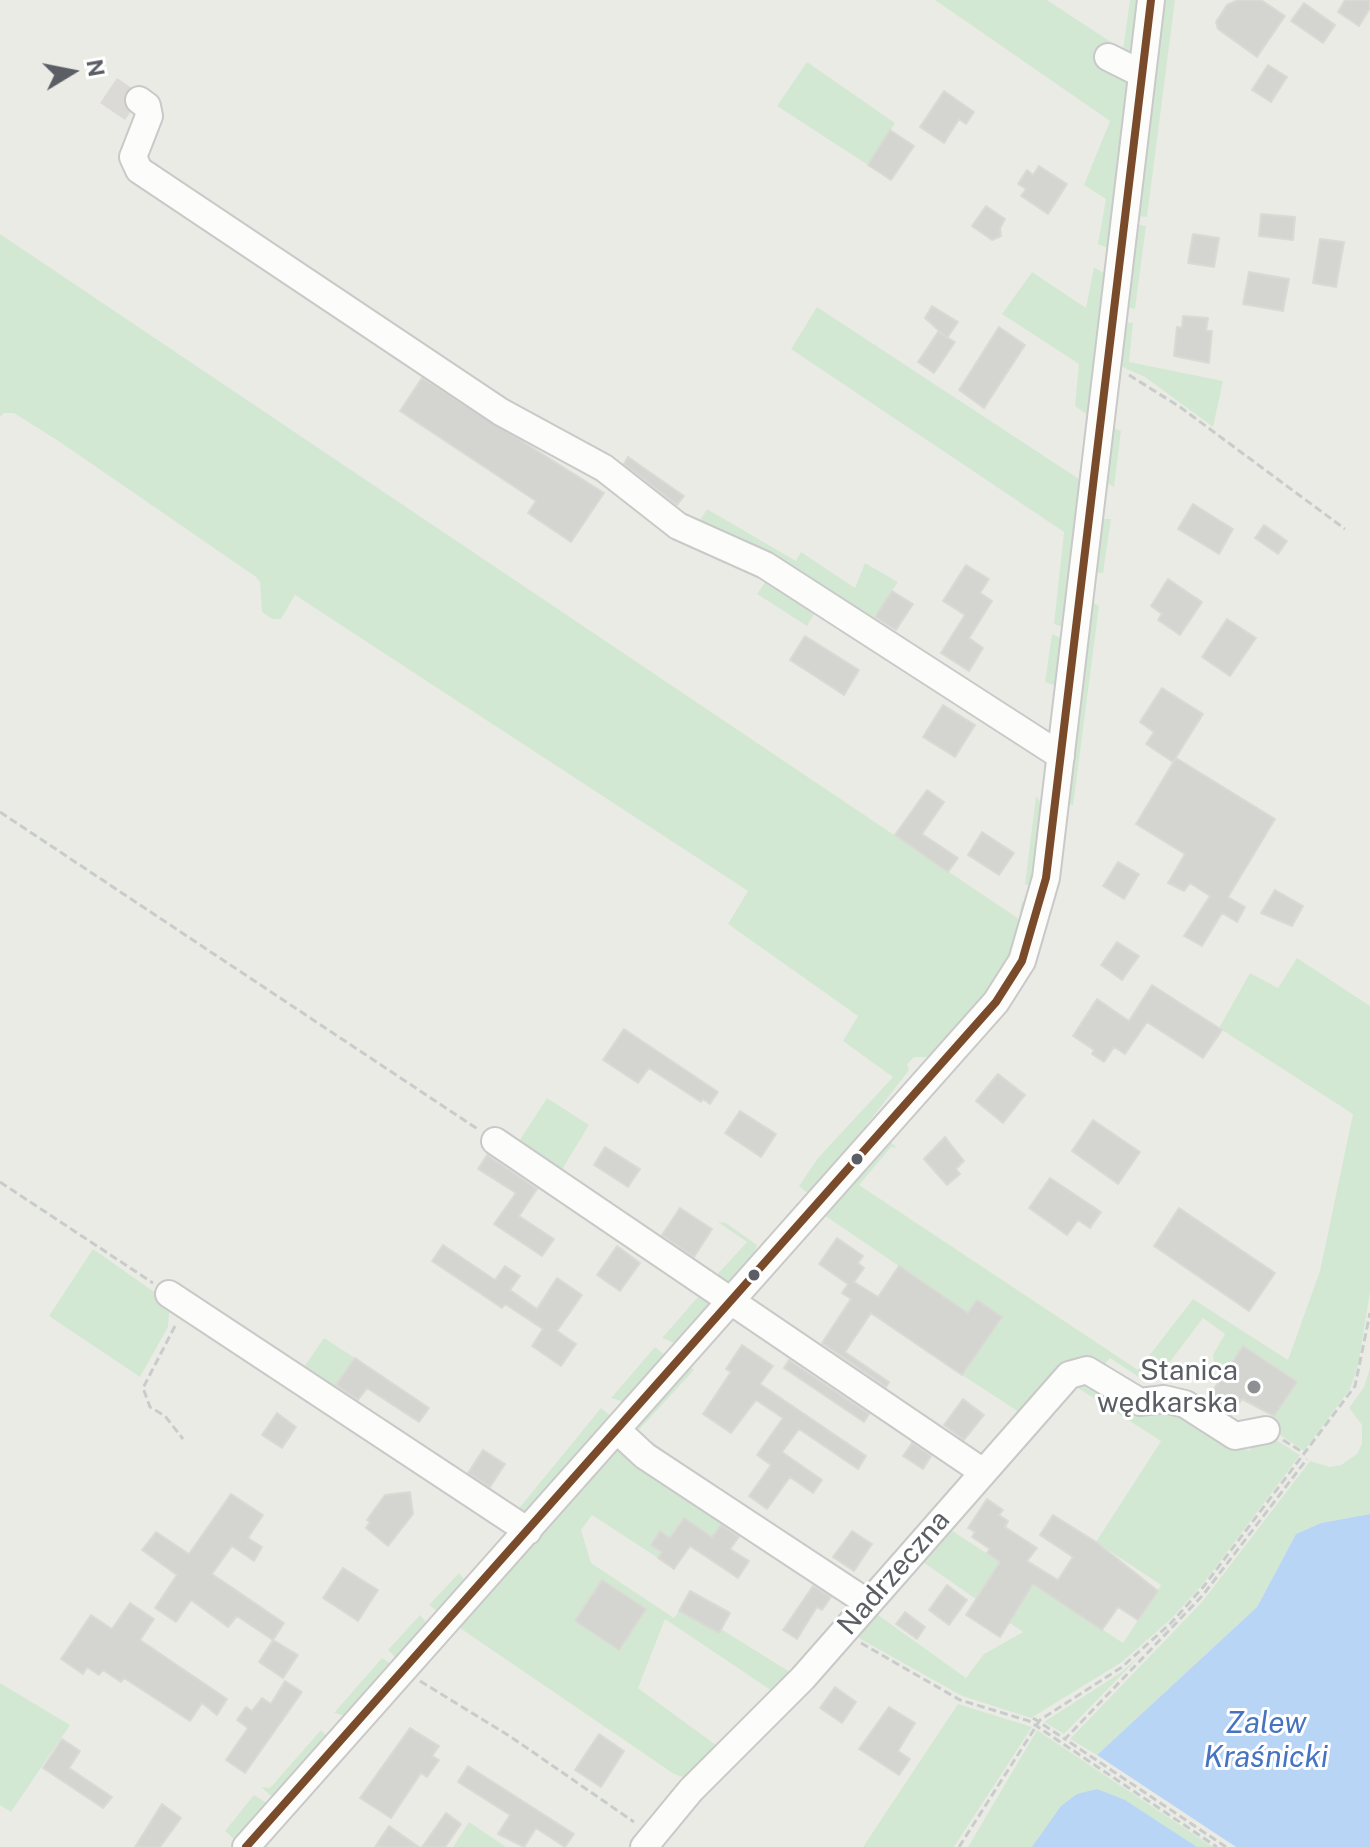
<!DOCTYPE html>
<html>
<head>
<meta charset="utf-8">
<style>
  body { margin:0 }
  #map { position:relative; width:1370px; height:1847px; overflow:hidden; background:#ebebe6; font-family:"Public Sans",sans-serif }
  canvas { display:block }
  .north { position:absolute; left:32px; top:32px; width:80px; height:80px; -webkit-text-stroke:6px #fff; paint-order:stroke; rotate:80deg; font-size:22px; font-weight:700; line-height:32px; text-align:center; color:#5b5e64 }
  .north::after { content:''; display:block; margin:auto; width:28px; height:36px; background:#5b5e64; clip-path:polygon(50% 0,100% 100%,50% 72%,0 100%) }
</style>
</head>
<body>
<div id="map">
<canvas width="1370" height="1847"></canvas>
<div class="north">N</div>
</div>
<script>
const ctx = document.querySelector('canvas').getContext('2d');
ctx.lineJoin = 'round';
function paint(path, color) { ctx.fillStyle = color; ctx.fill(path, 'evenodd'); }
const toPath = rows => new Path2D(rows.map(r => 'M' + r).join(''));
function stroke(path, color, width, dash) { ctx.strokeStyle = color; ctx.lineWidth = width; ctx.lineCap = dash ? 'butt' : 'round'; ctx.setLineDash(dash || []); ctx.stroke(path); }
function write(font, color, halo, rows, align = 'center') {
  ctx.font = font + ' "Public Sans",sans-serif'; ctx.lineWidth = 6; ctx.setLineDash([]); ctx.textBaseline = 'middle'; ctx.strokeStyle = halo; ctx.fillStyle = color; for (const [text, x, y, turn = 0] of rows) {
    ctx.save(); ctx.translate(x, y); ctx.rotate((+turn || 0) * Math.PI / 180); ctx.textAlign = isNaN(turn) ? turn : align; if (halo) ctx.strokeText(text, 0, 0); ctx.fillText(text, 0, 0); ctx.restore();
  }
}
paint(toPath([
  [117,78,142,95,125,120,100,103]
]), '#dbdad6');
paint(toPath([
  [935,0,1047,0,1123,50,1130,0,1142,0,1135,60,1113,54,1116,46,1105,44,1099,55,1132,78,1110,249,1098,244,1106,199,1084,185,1110,121],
  [1164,0,1175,0,1147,217,1136,216],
  [807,62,895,123,868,165,777,106],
  [1135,224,1146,226,1135,309,1125,307],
  [0,234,1019,919,1022,901,1027,904,1011,964,965,1021,927,1057,914,1057,907,1064,909,1070,819,1187,806,1192,799,1186,818,1158,893,1077,843,1041,858,1016,728,924,748,891,295,595,281,619,272,619,262,612,260,582,256,577,60,442,14,413,4,413,0,417],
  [1094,267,1109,276,1091,414,1086,414,1075,406,1079,364,1002,314,1032,272,1086,308],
  [817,307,1082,481,1066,628,1054,624,1064,532,791,349],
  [1123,322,1133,323,1129,362,1223,381,1213,427,1145,377,1118,365],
  [1111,427,1121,431,1114,487,1105,482],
  [707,509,796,561,801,552,855,588,865,563,898,582,869,625,697,525],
  [1100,519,1111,519,1103,573,1093,572],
  [769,576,819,606,807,626,757,594],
  [1090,601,1099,606,1073,806,1067,802],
  [1052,634,1063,639,1056,686,1045,682],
  [1036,796,1044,807,1036,881,1030,886,1025,884],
  [1297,958,1370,1006,1370,1292,1358,1366,1350,1389,1304,1451,1274,1431,1271,1420,1296,1381,1244,1346,1221,1373,1214,1362,1213,1355,1225,1334,1203,1318,1157,1379,1145,1381,1110,1358,1102,1368,1092,1361,977,1461,1019,1412,962,1375,1001,1317,968,1313,824,1215,889,1141,897,1148,891,1147,859,1185,1138,1370,1193,1299,1288,1360,1320,1271,1353,1114,1219,1028,1250,973,1278,988],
  [547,1098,589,1125,558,1176,514,1149],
  [718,1222,726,1223,757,1245,753,1258,729,1286,712,1280,747,1242],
  [93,1249,170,1303,168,1327,140,1377,49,1316],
  [704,1290,713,1304,676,1344,662,1338],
  [324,1338,355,1358,329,1395,299,1374],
  [655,1347,666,1356,624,1402,611,1398],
  [689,1366,694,1370,637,1432,864,1585,971,1468,861,1597,639,1441,634,1427],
  [1370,1368,1370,1514,1321,1523,1296,1534,1257,1607,1097,1755,1070,1739,1202,1602,1310,1461,1330,1467,1341,1465,1357,1454,1362,1444,1362,1425,1349,1408,1364,1387],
  [1078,1378,1182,1407,1249,1451,1258,1437,1270,1436,1300,1455,1203,1584,1171,1619,1122,1662,1031,1718,962,1696,848,1632,874,1612,966,1678,984,1654,1023,1632,920,1560,948,1528,1123,1643,1161,1585,1096,1542,1161,1441,1070,1383],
  [601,1408,611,1416,609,1422,526,1515,516,1512],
  [618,1447,727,1516,712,1537,684,1518,670,1538,651,1545,662,1552,658,1558,592,1515,581,1530,591,1563,674,1618,679,1611,719,1633,721,1629,793,1674,775,1693,665,1619,638,1688,720,1748,691,1780,674,1774,457,1626],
  [459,1573,465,1581,438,1612,429,1605],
  [420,1615,428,1625,401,1658,395,1657,388,1650],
  [1141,1655,1064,1734,1044,1722,1120,1673],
  [382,1658,393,1665,346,1716,334,1713],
  [0,1683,70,1725,11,1812,0,1805],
  [958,1704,1032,1727,954,1847,863,1847],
  [321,1730,328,1737,275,1796,271,1796,261,1787,270,1788],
  [1037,1730,1213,1847,968,1847],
  [254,1795,267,1803,266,1809,238,1840,234,1839,225,1831],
  [469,1822,506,1847,453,1847]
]), '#d3e8d3');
paint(toPath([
  [1370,1514,1370,1847,1236,1847,1097,1755,1257,1607,1296,1534,1321,1523],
  [1097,1789,1125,1800,1197,1847,1032,1847,1061,1806,1077,1794]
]), '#b9d5f6');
const building = toPath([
  [1238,0,1261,0,1285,16,1257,57,1218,29,1216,22,1227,5,1238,0],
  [1345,0,1370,0,1370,8,1359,26,1338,12,1345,0],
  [1304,3,1335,25,1323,43,1291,21,1304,3],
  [1268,65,1287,77,1271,102,1252,90,1268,65],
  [944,91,974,112,966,124,959,119,944,143,920,127,944,91],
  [890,130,914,146,891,180,868,165,890,130],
  [1039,166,1067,184,1048,214,1021,196,1026,189,1018,184,1027,170,1033,175,1039,166],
  [986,206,1005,219,1000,228,1001,236,992,240,972,226,986,206],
  [1261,214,1295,217,1293,240,1259,236,1261,214],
  [1193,234,1219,238,1214,267,1188,263,1193,234],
  [1320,239,1344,242,1336,287,1313,283,1320,239],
  [1249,272,1289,279,1283,311,1243,304,1249,272],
  [932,306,958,322,947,338,925,318,932,306],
  [1183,316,1208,318,1206,331,1212,331,1209,363,1174,356,1177,327,1182,328,1183,316],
  [999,327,1025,345,984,408,959,390,999,327],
  [938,332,955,342,934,373,918,362,938,332],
  [422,378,604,493,571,542,528,513,536,501,400,411,422,378],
  [628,457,684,496,677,505,624,464,628,457],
  [1193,504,1233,529,1219,554,1178,529,1193,504],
  [1264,525,1287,541,1278,554,1255,538,1264,525],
  [966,565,989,579,980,593,992,601,969,638,983,648,969,671,941,653,965,615,943,601,966,565],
  [1168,579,1202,602,1180,635,1158,620,1162,614,1151,606,1168,579],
  [892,591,913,604,896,630,875,617,892,591],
  [1227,619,1256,638,1230,676,1202,657,1227,619],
  [805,636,859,670,844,695,790,660,805,636],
  [1162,688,1203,714,1173,762,1146,744,1154,732,1140,722,1162,688],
  [943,705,975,725,955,757,923,737,943,705],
  [1176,758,1275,819,1228,897,1245,907,1237,922,1222,913,1202,946,1184,936,1210,896,1190,883,1184,891,1168,883,1185,854,1136,824,1176,758],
  [927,790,944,802,922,834,958,858,948,872,895,835,927,790],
  [982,832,1014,853,999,875,968,855,982,832],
  [1118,862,1139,874,1124,899,1103,886,1118,862],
  [1275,890,1303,906,1292,926,1261,913,1275,890],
  [1117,942,1139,956,1122,980,1101,965,1117,942],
  [1152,985,1222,1030,1203,1058,1147,1022,1125,1054,1114,1047,1104,1062,1092,1054,1094,1050,1073,1036,1097,999,1129,1021,1152,985],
  [624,1029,718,1092,710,1104,703,1099,701,1102,649,1068,638,1083,603,1060,624,1029],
  [998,1074,1025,1095,1003,1123,976,1101,998,1074],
  [740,1111,776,1134,761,1157,725,1133,740,1111],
  [1093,1120,1140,1152,1118,1184,1072,1151,1093,1120],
  [945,1137,964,1161,956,1169,960,1174,947,1185,924,1159,945,1137],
  [605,1147,640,1169,628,1187,594,1165,605,1147],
  [487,1155,537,1189,519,1216,554,1239,542,1256,494,1224,516,1193,478,1169,487,1155],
  [1050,1178,1101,1212,1090,1228,1078,1220,1067,1235,1029,1208,1050,1178],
  [680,1208,712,1229,694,1257,662,1235,680,1208],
  [1179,1208,1275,1273,1249,1311,1154,1246,1179,1208],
  [837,1238,863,1256,858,1263,864,1268,854,1282,878,1297,899,1266,968,1313,977,1300,1002,1317,962,1375,871,1313,845,1352,889,1382,886,1387,822,1343,851,1299,842,1293,848,1284,819,1264,837,1238],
  [443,1245,495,1280,505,1266,520,1276,510,1290,537,1309,557,1278,582,1295,557,1331,576,1344,561,1366,532,1346,543,1329,505,1304,502,1308,432,1261,443,1245],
  [617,1246,640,1263,620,1291,597,1275,617,1246],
  [742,1345,773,1366,760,1384,866,1456,858,1469,799,1429,782,1452,822,1480,813,1493,790,1477,767,1509,749,1496,771,1465,757,1455,783,1418,756,1400,731,1433,703,1414,731,1372,726,1369,742,1345],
  [1243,1346,1297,1382,1274,1416,1242,1399,1231,1415,1207,1399,1243,1346],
  [355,1358,429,1408,419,1422,367,1388,358,1400,336,1385,355,1358],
  [789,1360,869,1414,864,1422,784,1368,789,1360],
  [963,1399,984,1415,964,1440,944,1425,963,1399],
  [277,1413,296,1427,282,1448,262,1435,277,1413],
  [912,1443,931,1456,923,1469,903,1456,912,1443],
  [483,1450,505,1464,490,1487,468,1473,483,1450],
  [410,1492,413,1514,388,1546,366,1528,370,1522,367,1520,385,1495,410,1492],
  [231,1494,263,1515,248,1538,262,1547,254,1561,232,1546,212,1574,284,1623,273,1640,237,1616,228,1627,191,1600,176,1622,155,1608,177,1575,142,1550,156,1532,189,1554,231,1494],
  [987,1499,1003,1510,999,1515,1008,1521,1005,1527,1037,1548,1027,1561,1058,1580,1073,1557,1040,1535,1053,1515,1096,1542,1158,1591,1138,1620,1118,1607,1102,1630,1033,1584,1000,1637,966,1615,1000,1562,987,1553,990,1549,972,1537,975,1532,968,1528,987,1499],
  [684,1518,712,1537,721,1525,739,1537,730,1549,749,1561,738,1578,690,1546,674,1569,658,1558,662,1552,651,1545,660,1531,670,1538,684,1518],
  [852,1531,872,1544,854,1571,833,1557,852,1531],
  [343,1568,378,1590,358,1621,323,1598,343,1568],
  [602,1580,646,1609,619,1650,575,1621,602,1580],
  [947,1585,967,1600,949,1625,929,1610,947,1585],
  [813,1586,831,1597,822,1610,817,1607,797,1639,783,1630,813,1586],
  [690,1591,730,1613,719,1633,679,1611,690,1591],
  [130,1603,154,1619,140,1640,227,1699,217,1715,202,1703,190,1721,124,1678,121,1682,103,1670,99,1675,87,1667,83,1674,61,1659,91,1615,112,1629,130,1603],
  [905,1612,925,1627,917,1639,896,1624,905,1612],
  [273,1640,298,1655,283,1678,259,1662,273,1640],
  [285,1681,302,1692,245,1773,226,1760,248,1728,237,1720,246,1707,252,1711,262,1698,271,1704,285,1681],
  [835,1687,856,1702,842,1723,820,1708,835,1687],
  [889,1707,915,1723,898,1751,910,1759,899,1775,859,1749,889,1707],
  [410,1728,439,1746,432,1756,439,1760,427,1777,421,1773,391,1818,360,1798,410,1728],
  [599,1734,624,1751,601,1787,575,1770,599,1734],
  [62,1739,80,1751,69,1768,112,1797,103,1808,43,1768,62,1739],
  [468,1766,574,1834,565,1847,536,1828,524,1847,498,1834,510,1815,458,1782,468,1766],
  [162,1804,181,1818,160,1847,135,1847,162,1804],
  [446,1813,461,1824,445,1847,422,1847,446,1813],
  [389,1826,419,1847,375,1847,389,1826]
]);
paint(building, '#d4d4d1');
stroke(building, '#dadad5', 2);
const minor = toPath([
  [1108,57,1142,74],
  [139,100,147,106,149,116,133,157,139,170,501,412,604,468,678,526,765,565,1061,756],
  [495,1141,983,1472],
  [169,1294,528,1531],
  [618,1431,645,1456,868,1603],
  [246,1847,996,1002,1022,961,1046,878,1151,0],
  [644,1847,691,1790,803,1678,1069,1375,1087,1370,1140,1402,1164,1399,1185,1404,1235,1436,1266,1430]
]);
stroke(minor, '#c8c9c8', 30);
stroke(toPath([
  [1129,375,1180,407,1345,529],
  [0,812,479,1130],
  [0,1182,153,1283],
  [175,1326,143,1388,150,1407,165,1416,183,1439],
  [1283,1440,1304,1453],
  [861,1643,960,1700,1029,1721,1217,1847],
  [420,1681,511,1737,634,1822],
  [1033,1718,1065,1739],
  [959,1847,1040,1720,1122,1667,1171,1623,1204,1586,1355,1386,1370,1313],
  [1226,1847,1065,1739,1203,1595,1307,1459]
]), '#c8cccb', 3, [8, 4]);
stroke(minor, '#fcfcfb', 26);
stroke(toPath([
  [246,1847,996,1002,1022,961,1046,878,1151,0]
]), '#7a4b2a', 8);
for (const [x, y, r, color] of [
  [857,1159,7,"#5b5e64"],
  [754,1275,7,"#5b5e64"],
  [1254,1387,8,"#8d8f92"]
]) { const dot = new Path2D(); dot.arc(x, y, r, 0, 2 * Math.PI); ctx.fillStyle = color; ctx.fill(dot); stroke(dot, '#fff', 3); }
write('28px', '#5b5e64', '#fff', [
  ["Stanica",1238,1371],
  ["wędkarska",1238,1403]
], 'right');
write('28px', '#5b5e64', '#fff', [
  ["Nadrzeczna",894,1573,-49]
]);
write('italic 30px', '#4774c0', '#fff', [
  ["Zalew",1266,1724],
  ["Kraśnicki",1266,1758]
]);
</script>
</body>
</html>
